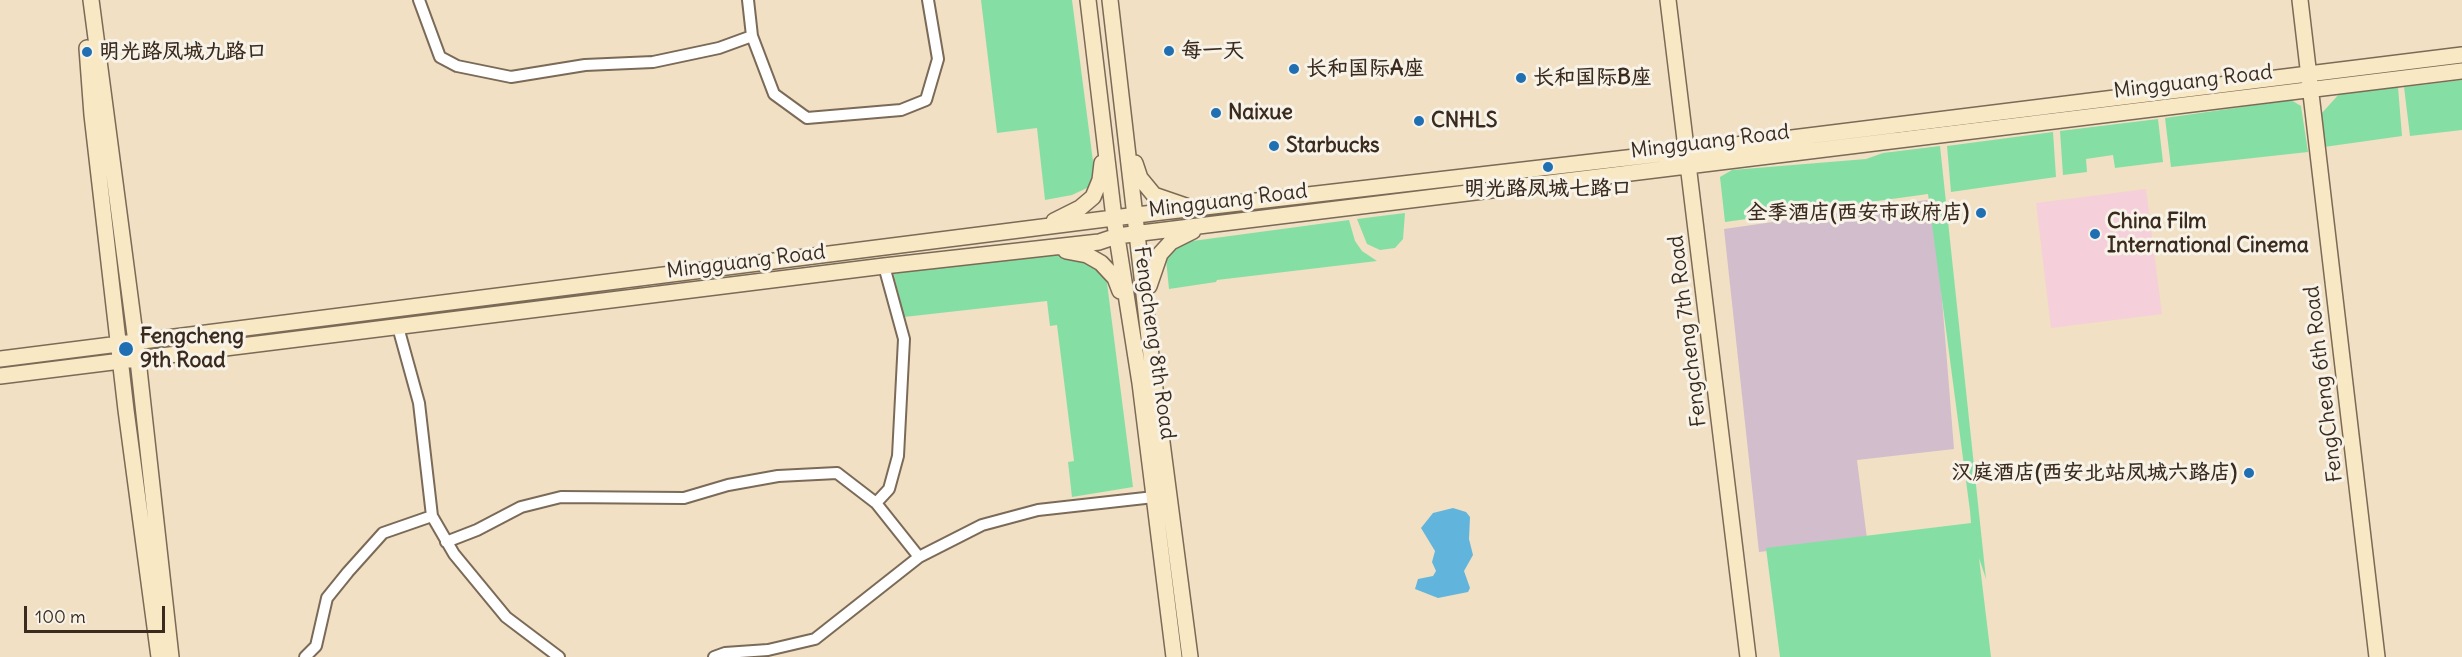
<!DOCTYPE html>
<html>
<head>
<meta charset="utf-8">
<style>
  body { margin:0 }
  #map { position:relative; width:2462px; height:657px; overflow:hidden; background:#f1e0c3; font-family:Delius,sans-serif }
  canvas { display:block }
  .scale { position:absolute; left:24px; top:606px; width:141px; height:27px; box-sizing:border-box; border:3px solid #3b2a1e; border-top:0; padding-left:8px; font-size:18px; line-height:21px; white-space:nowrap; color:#3b2a1e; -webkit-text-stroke:4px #f7f3e8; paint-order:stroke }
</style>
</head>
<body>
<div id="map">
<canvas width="2462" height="657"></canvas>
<div class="scale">100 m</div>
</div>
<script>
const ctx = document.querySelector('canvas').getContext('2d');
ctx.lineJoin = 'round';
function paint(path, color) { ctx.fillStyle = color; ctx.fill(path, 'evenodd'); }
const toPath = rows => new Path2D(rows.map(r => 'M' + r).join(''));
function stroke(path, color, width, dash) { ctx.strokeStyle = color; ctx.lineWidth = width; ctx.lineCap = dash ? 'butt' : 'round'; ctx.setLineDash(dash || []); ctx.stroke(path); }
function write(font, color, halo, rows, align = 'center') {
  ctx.font = font + ' Delius,"LXGW WenKai TC",sans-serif'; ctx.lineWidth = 6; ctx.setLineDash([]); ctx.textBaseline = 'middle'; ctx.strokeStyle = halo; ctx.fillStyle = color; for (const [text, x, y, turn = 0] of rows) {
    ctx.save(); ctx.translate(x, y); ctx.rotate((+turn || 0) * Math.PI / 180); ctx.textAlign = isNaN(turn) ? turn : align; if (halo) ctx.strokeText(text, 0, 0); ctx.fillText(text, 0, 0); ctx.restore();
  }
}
paint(toPath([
  [2146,189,2162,314,2051,328,2036,203]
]), '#f5cfd9');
paint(toPath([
  [1934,199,1954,449,1857,460,1867,539,1759,552,1724,229]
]), '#d1bdcb');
paint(toPath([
  [981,0,1072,0,1094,169,1089,187,1072,195,1045,200,1037,128,997,133],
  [2462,80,2462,130,2410,136,2404,87],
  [2398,87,2402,136,2324,147,2321,114,2340,93],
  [2291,100,2301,106,2308,152,2171,167,2165,118],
  [2158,119,2163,162,2115,168,2113,155,2086,159,2087,172,2063,175,2060,131],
  [2053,132,2056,177,1951,192,1947,146],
  [1940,146,1986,579,1979,558,1991,657,1780,657,1766,548,1971,523,1970,511,1928,194,1725,222,1720,177,1732,170,1866,159,1883,153],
  [1405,213,1403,239,1395,248,1380,250,1367,244,1357,219],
  [1349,220,1355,241,1362,251,1377,261,1217,280,1216,282,1169,289,1166,259,1173,248,1185,242],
  [1069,249,1101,261,1107,283,1133,487,1072,497,1068,462,1074,461,1057,325,1050,326,1047,301,904,317,893,271]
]), '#85dfa5');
paint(toPath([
  [1453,508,1466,512,1470,517,1469,539,1473,555,1464,571,1470,588,1468,592,1438,598,1415,589,1418,579,1433,576,1436,571,1432,562,1435,551,1421,528,1433,513]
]), '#61b5dd');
const street = toPath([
  [419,0,440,57,457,66,511,77,585,65,653,62,719,48,752,36],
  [748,0,752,36,774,94,807,118,901,110,926,100,938,59,928,0],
  [398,327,419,403,432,516,454,554,506,617,559,657],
  [876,503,889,489,898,456,904,339,884,266],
  [446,542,477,530,521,507,561,497,684,498,728,485,778,476,837,473,876,503,919,557],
  [305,657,316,646,327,598,348,572,383,533,432,516],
  [714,657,725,653,768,650,815,639,919,557,982,525,1038,510,1154,497]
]);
const secondary = toPath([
  [91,0,136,342,171,657],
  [1088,0,1114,218,1140,383,1174,657],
  [1110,0,1154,381,1190,657],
  [1668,0,1748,657],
  [2300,0,2377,657],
  [87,48,92,115,126,410,159,657],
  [1135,163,1140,178,1154,195,1186,206],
  [1054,221,1080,208,1093,197,1100,180,1102,163],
  [1066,251,1087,255,1101,263,1115,278,1120,291],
  [1149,286,1160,254,1171,242,1193,231],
  [0,359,1153,213,1687,151,2462,55],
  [0,376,884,266,1099,242,1117,236,2462,71]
]);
stroke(street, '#7b6a58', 14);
stroke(secondary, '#7b6a58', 18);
stroke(street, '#fff', 10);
stroke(secondary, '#f8e8c3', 15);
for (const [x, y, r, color] of [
  [1169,51,6,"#1f6fb2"],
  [87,52,6,"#1f6fb2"],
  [1294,69,6,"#1f6fb2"],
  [1521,78,6,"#1f6fb2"],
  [1216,113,6,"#1f6fb2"],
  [1419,121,6,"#1f6fb2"],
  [1274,146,6,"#1f6fb2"],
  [1548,167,6,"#1f6fb2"],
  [1981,213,6,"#1f6fb2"],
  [2095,234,6,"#1f6fb2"],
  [126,349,8,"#1f6fb2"],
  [2249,473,6,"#1f6fb2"]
]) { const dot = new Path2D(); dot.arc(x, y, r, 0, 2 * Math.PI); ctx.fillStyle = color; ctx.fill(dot); stroke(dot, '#f7f3e8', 2); }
write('bold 21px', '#3b2a1e', '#f7f3e8', [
  ["每一天",1181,51],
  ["明光路凤城九路口",99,52],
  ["长和国际A座",1306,69],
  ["长和国际B座",1533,78],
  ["Naixue",1228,113],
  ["CNHLS",1431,121],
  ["Starbucks",1286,146],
  ["明光路凤城七路口",1548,189,"center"],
  ["全季酒店(西安市政府店)",1969,213,"right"],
  ["China Film",2107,222],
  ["International Cinema",2107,246],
  ["Fengcheng",140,337],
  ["9th Road",140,361],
  ["汉庭酒店(西安北站凤城六路店)",2237,473,"right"]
], 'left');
write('21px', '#3b2a1e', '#f7f3e8', [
  ["Mingguang Road",2193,82,-7],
  ["Mingguang Road",1710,142,-7],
  ["Mingguang Road",1228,201,-7],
  ["Mingguang Road",746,262,-7],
  ["Fengcheng 7th Road",1688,331,-97],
  ["Fengcheng 8th Road",1154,343,82],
  ["FengCheng 6th Road",2324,384,-97]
]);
</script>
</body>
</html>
